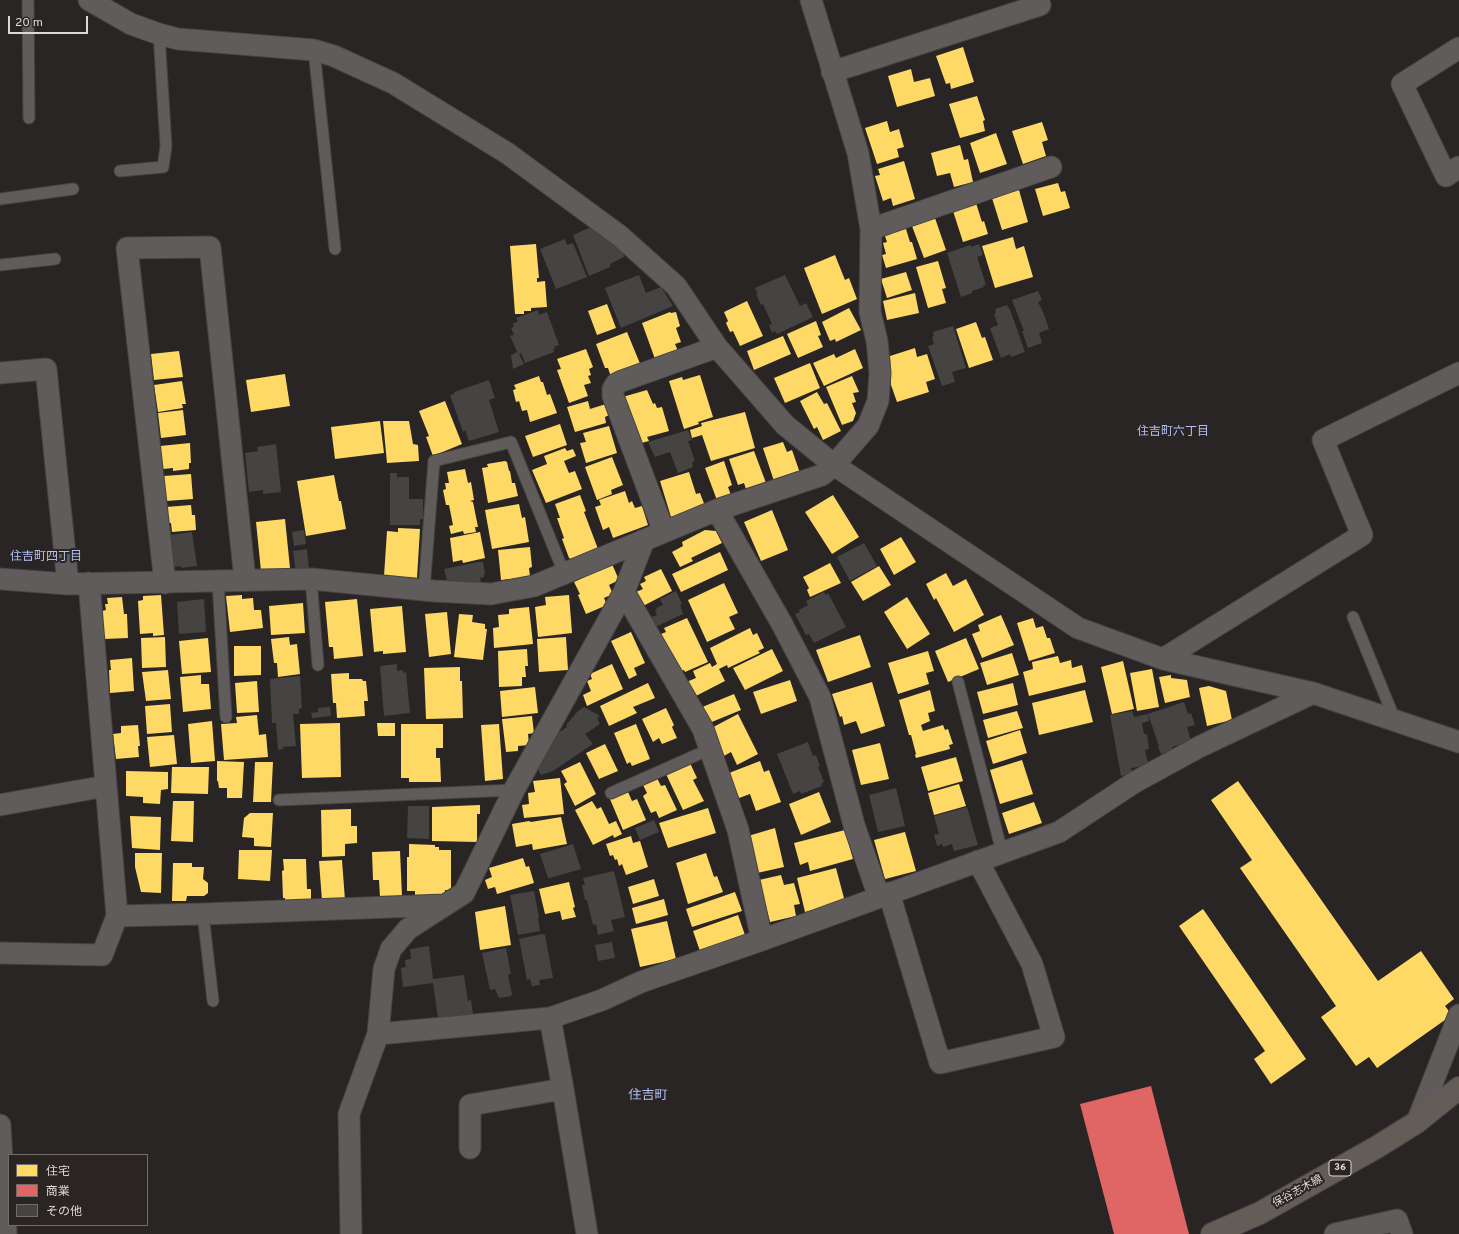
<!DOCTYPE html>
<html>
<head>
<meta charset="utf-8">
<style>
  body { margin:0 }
  #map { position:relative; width:1459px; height:1234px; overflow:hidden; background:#292524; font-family:Overpass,"Noto Sans JP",sans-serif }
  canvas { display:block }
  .legend { position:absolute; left:8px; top:1154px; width:140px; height:72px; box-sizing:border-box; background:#2a2423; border:1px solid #726c6b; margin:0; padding:5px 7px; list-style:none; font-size:12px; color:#ddd9d8 }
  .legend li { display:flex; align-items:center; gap:8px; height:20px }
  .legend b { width:20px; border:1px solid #726c6b }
  .scale { position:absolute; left:8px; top:16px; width:80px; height:18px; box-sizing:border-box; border:2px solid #ddd9d8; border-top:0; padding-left:5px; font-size:12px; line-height:14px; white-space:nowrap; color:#ddd9d8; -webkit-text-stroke:3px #2a2423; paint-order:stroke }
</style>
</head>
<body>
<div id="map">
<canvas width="1459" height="1234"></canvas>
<ul class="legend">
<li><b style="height:11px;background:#ffd966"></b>住宅</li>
<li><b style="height:11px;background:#e06666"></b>商業</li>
<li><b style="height:11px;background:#464343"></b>その他</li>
</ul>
<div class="scale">20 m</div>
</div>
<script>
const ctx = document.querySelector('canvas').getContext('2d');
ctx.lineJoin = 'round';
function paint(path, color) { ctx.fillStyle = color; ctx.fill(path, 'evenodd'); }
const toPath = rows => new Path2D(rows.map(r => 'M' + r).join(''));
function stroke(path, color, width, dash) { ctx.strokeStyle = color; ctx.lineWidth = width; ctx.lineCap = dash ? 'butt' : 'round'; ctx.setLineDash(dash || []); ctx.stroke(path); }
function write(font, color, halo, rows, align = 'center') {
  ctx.font = font + ' Overpass,"Noto Sans JP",sans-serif'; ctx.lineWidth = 4; ctx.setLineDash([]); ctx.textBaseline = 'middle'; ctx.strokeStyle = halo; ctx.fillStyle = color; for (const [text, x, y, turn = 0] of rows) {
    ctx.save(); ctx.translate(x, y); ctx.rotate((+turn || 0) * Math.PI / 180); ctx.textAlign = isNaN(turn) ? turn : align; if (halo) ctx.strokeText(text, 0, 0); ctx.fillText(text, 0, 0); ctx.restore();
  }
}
paint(toPath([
  [963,47,974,82,951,89,950,83,946,84,936,56],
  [911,69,914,82,930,78,935,96,897,107,888,76],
  [977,96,985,120,983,121,985,131,960,138,949,104],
  [887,121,890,132,899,129,904,147,897,149,899,157,877,164,865,128],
  [1042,122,1048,140,1042,142,1046,156,1023,164,1012,131],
  [996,133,1007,164,980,173,970,143],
  [960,145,964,160,968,159,973,182,954,187,950,173,937,176,931,153],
  [904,161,915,199,893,206,891,198,883,201,875,176,880,175,878,169],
  [1058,183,1061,192,1065,191,1070,208,1043,216,1035,189],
  [1019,190,1028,222,1002,230,992,198],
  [976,203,982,222,984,221,988,234,963,242,953,211],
  [935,218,946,250,924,258,912,226],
  [903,228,903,229,906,229,910,242,912,242,917,259,886,268,882,255,886,254,883,243,887,242,885,236,891,234,889,231],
  [1013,237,1016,249,1024,246,1033,277,995,288,982,246],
  [536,244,539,278,537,278,537,282,545,281,547,307,531,308,531,311,524,311,524,314,515,314,510,246],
  [835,255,845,280,849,278,857,299,822,314,804,268],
  [938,261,946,288,942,289,946,303,928,308,916,267],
  [906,272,912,290,887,298,881,279],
  [915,293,919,313,887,320,883,301],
  [747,301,763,336,740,346,733,331,730,332,726,323,728,321,724,312],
  [607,304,616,328,597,335,588,311],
  [849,308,861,330,836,342,835,339,830,341,822,322],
  [670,312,671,313,676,312,680,326,676,328,681,342,675,344,678,351,655,359,642,323],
  [816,321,821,335,818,336,823,347,798,358,787,334],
  [976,322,982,338,985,337,993,360,969,368,956,329],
  [627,332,641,366,611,377,608,368,605,368,596,344],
  [783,336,791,354,754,370,747,351],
  [915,348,917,357,927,354,935,379,926,382,929,392,897,402,891,385,890,356],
  [586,349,593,367,589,369,591,375,588,376,591,383,584,385,588,396,569,403,557,370,561,369,557,359],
  [855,349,863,368,824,386,813,363,834,354,836,358],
  [179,351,183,377,154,380,151,354],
  [810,363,820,388,785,403,774,378],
  [285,374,290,406,251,412,246,380],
  [700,375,713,417,698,422,699,424,684,429,669,381,682,377,683,380],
  [539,376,541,382,543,382,547,395,550,394,557,413,530,422,527,410,522,411,519,401,516,402,513,390,516,389,514,385],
  [852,376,859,392,853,393,856,402,852,403,856,413,853,421,842,425,826,387],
  [182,381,186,404,182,404,183,408,158,412,154,385],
  [647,390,653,404,655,403,657,408,662,407,669,431,647,437,649,441,634,445,619,398],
  [817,392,824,404,827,403,841,431,823,440,817,427,814,429,800,401],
  [445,401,462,444,433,456,426,437,429,436,419,411],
  [588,401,590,409,606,404,609,415,605,417,606,423,575,432,567,407],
  [183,410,186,435,161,438,158,413],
  [745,412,755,448,711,461,702,435,692,438,690,430,702,426,701,423],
  [380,421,384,453,335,459,331,427],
  [383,421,409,421,413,444,418,445,419,461,387,463],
  [560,424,567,445,533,457,525,436],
  [609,426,617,453,586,463,580,443,586,442,583,433],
  [783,442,787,452,792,450,800,473,774,481,763,448],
  [190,443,191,463,189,463,189,469,173,471,173,468,163,469,160,446],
  [565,448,567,451,573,449,576,456,564,461,569,473,575,471,582,489,546,503,532,470,547,464,544,456],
  [754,451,766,483,746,489,744,483,738,485,729,459],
  [612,457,623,485,611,490,612,494,597,500,585,467],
  [505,461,507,462,509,471,510,471,512,483,515,483,518,496,488,503,482,468,488,467,487,464],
  [724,461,732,485,728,487,732,498,718,503,705,468],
  [465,469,468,483,471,482,474,500,470,501,473,502,478,527,475,527,476,532,464,534,463,531,451,534,449,526,453,525,449,505,446,505,443,490,446,489,445,483,449,483,447,472],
  [689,472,696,494,700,493,705,506,671,517,660,481],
  [191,474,193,499,166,501,164,476],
  [334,475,339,501,341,501,346,529,306,536,297,481],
  [625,491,629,503,632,501,635,508,642,506,648,525,613,538,609,527,603,530,595,507,601,505,599,500],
  [580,495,586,511,584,512,598,549,573,560,569,558,562,539,564,538,557,518,560,518,555,504],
  [833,495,859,537,832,554,805,512],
  [519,504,522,518,525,517,529,542,492,549,485,510],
  [191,505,192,515,195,515,196,530,172,532,171,523,168,523,166,507],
  [772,510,788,550,761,561,744,522],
  [285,519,290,568,261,571,256,522],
  [398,528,420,529,417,578,384,576,387,531,398,532],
  [705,530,716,531,722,543,691,558,693,561,680,567,672,552,683,546,682,542],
  [480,532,485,558,463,563,462,560,453,562,450,538],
  [901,537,916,562,894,575,880,549],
  [530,547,532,567,529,568,530,577,501,580,498,550],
  [720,552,728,570,681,592,672,574],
  [830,563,841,583,810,597,807,590,809,588,803,577],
  [612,564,619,580,609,585,613,594,604,598,607,605,586,614,578,595,580,594,574,582],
  [879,566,891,585,863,601,851,582],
  [661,569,672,591,643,606,636,592,643,589,640,584,646,581,644,577],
  [946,573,953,586,966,579,984,615,954,632,936,598,934,600,926,584],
  [724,583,738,613,729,617,735,629,707,642,688,600],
  [161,595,164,635,153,636,153,633,140,634,138,601,143,600,143,596],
  [242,595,242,599,253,598,254,610,261,610,263,628,230,632,226,596],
  [569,595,572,633,538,637,535,607,546,605,545,597],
  [122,597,124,614,127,614,128,638,104,639,102,611,106,610,105,604,108,604,107,598],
  [907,597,930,634,907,649,884,612],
  [357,599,363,656,334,659,333,647,329,647,325,602],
  [303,603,305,633,271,635,269,606],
  [402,606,406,652,383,654,383,651,374,652,370,609],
  [529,607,533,644,494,648,493,628,499,627,498,615,509,614,509,609],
  [447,612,451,654,429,657,425,614],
  [459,614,473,615,472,622,485,624,485,629,487,629,483,660,454,657],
  [1001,615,1014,645,982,658,972,634,980,631,978,625],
  [687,618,708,662,685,672,684,670,678,672,661,634,666,632,664,628],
  [1033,618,1036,628,1043,626,1047,638,1050,638,1055,653,1029,661,1017,623],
  [750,628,753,635,757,633,764,648,758,651,760,653,728,668,727,665,719,669,725,681,692,698,684,683,696,678,693,671,710,663,712,667,717,664,710,648],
  [631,632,645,663,634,668,637,675,629,679,611,641],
  [860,635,871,667,828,682,816,650],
  [165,637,166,667,142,668,141,638],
  [289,637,290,645,297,644,300,674,278,677,277,663,274,663,271,639],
  [566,637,568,670,539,672,537,639],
  [208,638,211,672,182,674,179,641],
  [966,638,979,669,948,682,935,651],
  [234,646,261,646,261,675,234,676],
  [527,649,528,666,525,666,526,677,522,677,522,686,499,687,498,651],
  [772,649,783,671,745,690,733,668],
  [928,651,934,671,926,673,929,684,898,694,888,663],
  [1012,653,1019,675,987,685,980,663],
  [1058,656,1060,663,1071,660,1072,668,1082,665,1086,682,1029,696,1023,672,1033,669,1032,662],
  [132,658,134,691,110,693,109,670,111,670,110,660],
  [1123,661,1134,709,1112,714,1101,667],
  [612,664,623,689,587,706,583,695,591,691,587,681,592,679,590,674],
  [460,667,460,681,462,681,463,718,426,719,424,668],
  [1152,669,1159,707,1137,711,1130,673],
  [168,670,171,699,146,701,142,672],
  [349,673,349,679,362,679,363,681,366,681,368,701,364,701,365,716,337,718,336,703,333,703,331,674],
  [201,675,201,684,209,684,211,709,183,712,180,677],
  [1171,675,1171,678,1187,680,1190,697,1165,703,1159,677],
  [790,680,797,701,761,714,753,692],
  [257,681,259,712,237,713,235,683],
  [872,682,885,726,861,734,856,721,844,725,842,716,840,717,832,694],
  [648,683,655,698,633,707,637,713,609,726,600,706],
  [1013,683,1018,705,983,714,977,692],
  [1209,686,1226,691,1232,720,1207,726,1199,688],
  [535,687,538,713,502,717,500,691],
  [930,690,935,711,928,713,930,721,921,725,923,731,943,725,945,730,948,729,953,744,949,745,950,749,916,758,915,755,916,754,911,735,909,735,899,700],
  [1085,690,1093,722,1039,735,1032,703],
  [734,694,741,710,702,726,695,710],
  [170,704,172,732,147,734,145,706],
  [666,708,674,725,672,727,677,738,662,744,659,738,653,742,642,719],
  [1017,711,1023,728,988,738,983,720],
  [738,714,758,754,737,765,731,752,722,757,702,733],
  [257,715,259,735,266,734,268,757,224,760,221,724,237,723,236,717],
  [532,716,534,733,528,734,529,745,518,746,518,751,506,752,502,719],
  [212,721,215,761,191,763,188,724],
  [340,723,341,777,302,778,300,724],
  [377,723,395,723,395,736,378,736],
  [401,724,443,724,443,748,436,748,436,758,440,758,441,782,409,782,409,778,401,778],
  [499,724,503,779,485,781,481,725],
  [636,724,650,759,632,766,630,762,627,764,614,733],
  [138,725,140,746,138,746,139,757,116,759,113,734,121,733,121,726],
  [1020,730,1027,753,993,764,986,741],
  [174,735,177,764,150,767,147,737],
  [880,743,889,779,861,785,852,750],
  [605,744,618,771,599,779,586,753],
  [956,757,963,781,928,791,921,767],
  [1022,760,1033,794,1000,804,990,770],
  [217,761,244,762,242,798,227,798,227,788,219,788,218,781,217,781],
  [760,761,764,772,769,770,781,802,756,811,750,794,739,798,729,773],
  [255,762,273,762,271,802,253,802],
  [580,762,596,794,575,806,564,784,567,782,561,771],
  [690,763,697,778,693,780,704,801,683,810,666,774],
  [172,767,209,767,208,794,171,793],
  [126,771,168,772,168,789,161,790,160,804,143,803,143,797,126,796],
  [560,778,564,814,524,818,522,805,529,804,528,793,535,792,533,781],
  [657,778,661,786,665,785,677,810,659,818,656,811,651,813,643,796,647,793,643,785],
  [1238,781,1378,981,1421,951,1454,999,1445,1006,1452,1015,1377,1068,1369,1057,1356,1066,1321,1017,1336,1006,1240,868,1252,860,1211,800],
  [959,784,966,806,934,815,928,793],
  [628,792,632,801,637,799,646,820,623,830,610,799],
  [819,792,831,822,801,835,789,804],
  [173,801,194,801,193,842,171,841],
  [592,801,597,809,601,807,609,824,616,821,622,834,614,838,613,835,593,845,575,810],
  [1034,802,1042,823,1009,834,1002,813],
  [480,805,480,814,477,814,477,842,432,841,432,807],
  [708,808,716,833,668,848,659,823],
  [351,809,351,826,357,826,357,843,345,844,345,856,322,857,321,810],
  [250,813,273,813,271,847,254,846,254,838,242,837,244,818],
  [130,816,161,817,160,850,132,848],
  [561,817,567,844,533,850,532,844,516,847,512,824,529,821,531,822],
  [775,828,784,867,757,873,748,836],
  [845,830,853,859,810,871,808,862,800,865,794,843],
  [905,832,916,871,885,879,874,840],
  [631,836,633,843,640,841,648,867,626,875,622,864,619,866,617,859,615,860,613,855,610,856,606,844],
  [409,844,435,845,435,847,439,847,439,850,451,850,451,890,445,890,445,895,415,895,415,891,407,891,407,857,409,857],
  [239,850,272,850,270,881,238,879],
  [400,851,402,896,380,897,379,880,373,880,372,852],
  [135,853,162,853,161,893,141,892,135,867],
  [706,853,714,877,717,876,723,892,688,904,676,863],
  [523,858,526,867,529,866,534,883,497,894,495,887,488,889,485,880,492,877,489,868],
  [283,859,306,859,307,889,311,889,311,902,285,903,285,898,283,898,282,871,284,870],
  [342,860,345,900,322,901,319,861],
  [173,863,192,863,192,867,204,867,203,879,208,883,208,893,204,896,187,896,186,901,172,901],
  [836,868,845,902,805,912,797,878],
  [781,875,784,885,794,883,800,904,794,905,796,916,770,922,759,880],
  [654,879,659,896,633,904,628,887],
  [569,882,575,907,573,908,576,917,562,920,560,911,545,914,539,889],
  [735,892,742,911,692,927,686,909],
  [664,899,668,915,636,924,632,908],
  [505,906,511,945,480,950,475,912],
  [1203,909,1306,1059,1271,1084,1254,1059,1265,1051,1179,926],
  [738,915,745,935,700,951,693,931],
  [667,921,676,959,640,967,631,929]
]), '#ffd966');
paint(toPath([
  [1151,1086,1189,1234,1114,1234,1080,1104]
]), '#e06666');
paint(toPath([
  [591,227,623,253,624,257,610,264,610,267,589,276,573,235],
  [565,239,567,245,573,243,587,277,556,289,540,249],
  [979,244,983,255,977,257,986,285,983,285,984,287,972,291,972,293,961,297,947,253,970,245,971,247],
  [639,275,646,293,661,287,673,306,621,328,605,288],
  [785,275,800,306,806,303,813,317,777,334,775,331,772,333,769,325,772,324,763,304,761,305,756,294,758,294,755,288],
  [1038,291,1042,300,1038,302,1043,312,1049,329,1039,333,1042,343,1028,348,1022,331,1024,331,1012,300],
  [1007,305,1008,308,1009,307,1025,352,1011,357,1010,354,1001,358,990,328,998,325,994,314,996,313,995,309],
  [538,310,539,315,547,312,559,345,554,347,555,349,553,349,554,352,525,363,521,353,519,354,524,364,513,369,511,355,517,352,510,336,514,335,511,328,514,327,513,323,518,322,516,318],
  [953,326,966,368,952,372,955,382,942,386,928,346,934,344,932,337,934,336,933,332],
  [489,380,495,398,489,400,499,432,469,441,465,430,463,432,450,395,454,394,454,392],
  [688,430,692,440,688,441,695,461,692,462,693,467,678,473,670,452,655,457,648,442],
  [276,444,281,492,263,494,263,490,249,492,245,453,258,451,257,447],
  [390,473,397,473,397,477,409,477,409,499,423,499,423,519,420,519,420,525,390,525],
  [304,530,306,544,294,546,292,532],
  [192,532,197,566,181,568,181,566,174,567,170,535],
  [864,543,877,566,850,581,837,557],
  [307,549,309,570,296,572,293,551],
  [478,562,483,562,485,573,484,573,484,577,480,578,482,585,451,588,449,581,447,581,444,569],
  [676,591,682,604,680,605,683,614,653,628,649,618,657,615,655,611,657,610,656,608,663,605,660,599],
  [824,592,826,595,828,593,846,627,814,643,809,634,806,635,795,614,800,612,799,610,808,605,806,601],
  [204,599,206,632,179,634,177,602],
  [397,664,397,671,403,670,403,673,406,672,410,713,384,716,380,666],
  [300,676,302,708,299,709,299,714,293,714,296,746,283,747,283,749,278,750,276,723,272,723,270,679],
  [1184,702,1188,714,1191,713,1195,725,1187,727,1191,741,1172,747,1173,750,1161,754,1158,747,1159,746,1148,714],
  [330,707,331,716,312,718,311,713,318,712,318,708],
  [584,707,600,716,597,718,600,724,585,734,593,744,553,771,541,775,537,768,555,735,567,727,566,725,578,711],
  [1132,711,1134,717,1148,714,1149,721,1142,723,1144,734,1147,734,1149,749,1145,750,1148,763,1145,766,1131,768,1132,774,1121,776,1110,715],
  [808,742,813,756,816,755,820,766,818,767,824,782,821,784,822,786,801,794,800,791,793,794,777,754],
  [896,788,905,826,878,832,869,795],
  [408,806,429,806,429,839,407,838],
  [967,807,978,845,954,851,952,844,943,847,942,844,937,846,934,835,939,834,934,816],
  [654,820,659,832,640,840,635,828],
  [573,844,581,869,550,878,548,878,540,854],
  [614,871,625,917,611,920,614,931,598,935,596,924,593,925,587,900,585,900,582,885,585,885,583,878],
  [534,891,539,917,538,918,540,931,518,935,510,895],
  [542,934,545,935,553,978,539,980,540,985,532,986,530,979,527,980,519,939],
  [612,942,615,958,598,961,595,945],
  [429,946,433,979,464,975,468,1001,471,1000,473,1014,438,1019,433,983,403,987,401,968,406,967,405,960,411,959,410,949],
  [506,948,511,974,508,975,512,994,511,996,499,998,495,989,490,990,482,953]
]), '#464343');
const service = toPath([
  [28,0,29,118],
  [314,50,335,249],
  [120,171,163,167,166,146,159,34],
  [0,199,73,189],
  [0,265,55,259],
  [311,579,318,665],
  [218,582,226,717],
  [424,590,434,461,511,442,564,573],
  [1353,617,1395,720],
  [958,682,1002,852],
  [611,793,710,749],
  [279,800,514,790],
  [203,914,213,1001]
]);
const minor = toPath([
  [89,0,131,24,159,34,178,39,314,50,334,56,393,83,507,153,620,236,676,286,717,347,785,425,834,465,1078,628,1163,659,1313,693,1459,742],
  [1459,48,1402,84,1446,176,1459,167],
  [832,72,1040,5,1038,0],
  [871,229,1051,167],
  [0,373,46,369,68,584],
  [717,510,782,624,820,697,854,825,879,897],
  [664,532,613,396,613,389,616,384,622,381,717,347],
  [0,579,68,584,311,579,434,591,491,594,534,586,717,510,822,475,834,465,868,426,878,401,880,373,877,341,870,312,871,229,858,153,811,0],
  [89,583,117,916,203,914,444,905],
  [165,583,127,248,210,247,245,580],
  [624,592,703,729,738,830,762,940],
  [1163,659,1362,535,1323,440,1459,373],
  [0,805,106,786],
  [889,893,940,1063,1054,1037,1032,964,978,861],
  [0,953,102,955,117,916],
  [550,1018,563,1089,587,1234],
  [378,1034,550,1018,602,1000,641,982,762,940,1059,832,1135,782,1199,747,1313,693],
  [1417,1122,1459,1015],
  [0,1125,6,1234],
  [470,1148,470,1105,563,1089],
  [351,1234,349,1114,378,1034,384,969,391,949,408,929,464,893,514,790,624,592,644,540],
  [1335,1234,1397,1220,1402,1234]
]);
const primary = toPath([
  [1212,1234,1260,1213,1377,1147,1417,1122,1459,1088]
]);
stroke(service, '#464342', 13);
stroke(minor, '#464342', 23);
stroke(primary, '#464342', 24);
stroke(service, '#5f5c5b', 11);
stroke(minor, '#5f5c5b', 21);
stroke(primary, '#645c57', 22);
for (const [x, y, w] of [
  [1340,1168,22]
]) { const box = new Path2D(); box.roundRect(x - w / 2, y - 8, w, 16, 3); ctx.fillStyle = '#2a2423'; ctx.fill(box); stroke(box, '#ddd9d8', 1); }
write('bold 10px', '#ddd9d8', null, [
  ["36",1340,1168]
]);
write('11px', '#ddd9d8', '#2a2423', [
  ["保谷志木線",1298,1192,-29]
]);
write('12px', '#aec0f7', '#2a2423', [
  ["住吉町六丁目",1173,433],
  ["住吉町四丁目",46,558]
]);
write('13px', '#aec0f7', '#2a2423', [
  ["住吉町",648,1096]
]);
</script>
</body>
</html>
